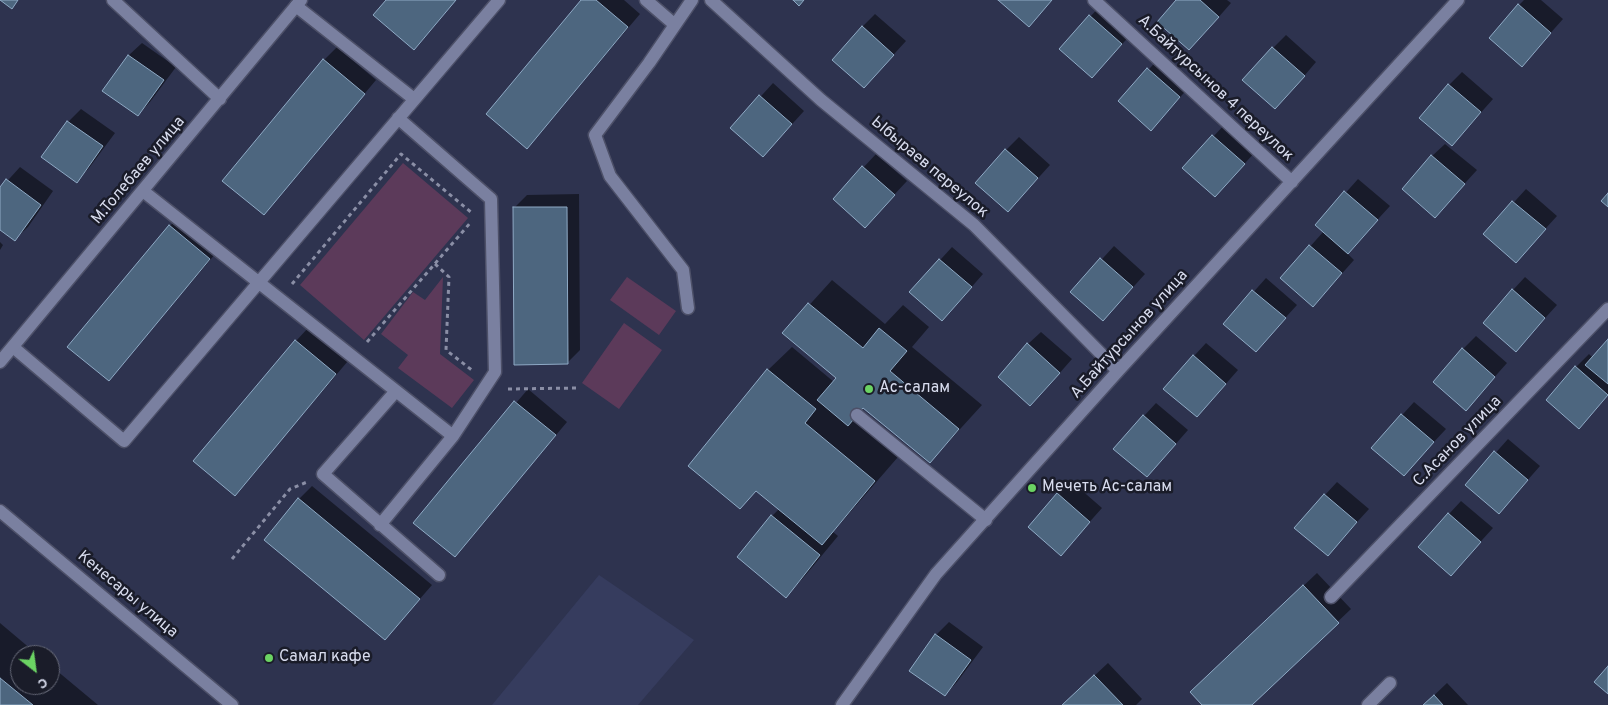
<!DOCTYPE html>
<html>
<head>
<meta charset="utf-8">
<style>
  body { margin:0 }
  #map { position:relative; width:1608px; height:705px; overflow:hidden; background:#2e334f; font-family:Overpass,sans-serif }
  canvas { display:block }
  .north { position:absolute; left:10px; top:645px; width:50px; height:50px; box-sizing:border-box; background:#1a1c29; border:1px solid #666978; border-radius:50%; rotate:150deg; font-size:14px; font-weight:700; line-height:20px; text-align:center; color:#d8dcee }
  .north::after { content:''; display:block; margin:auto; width:18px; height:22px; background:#6bd363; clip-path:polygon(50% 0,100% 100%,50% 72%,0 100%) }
</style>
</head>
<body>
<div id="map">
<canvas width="1608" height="705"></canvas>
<div class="north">С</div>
</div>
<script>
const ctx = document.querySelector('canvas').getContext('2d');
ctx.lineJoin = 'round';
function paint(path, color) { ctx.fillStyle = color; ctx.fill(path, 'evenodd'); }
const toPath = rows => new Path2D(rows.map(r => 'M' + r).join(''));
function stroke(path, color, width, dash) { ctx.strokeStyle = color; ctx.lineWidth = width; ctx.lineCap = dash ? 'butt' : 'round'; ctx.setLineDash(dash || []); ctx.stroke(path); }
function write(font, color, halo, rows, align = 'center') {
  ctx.font = font + ' Overpass,sans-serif'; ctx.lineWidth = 5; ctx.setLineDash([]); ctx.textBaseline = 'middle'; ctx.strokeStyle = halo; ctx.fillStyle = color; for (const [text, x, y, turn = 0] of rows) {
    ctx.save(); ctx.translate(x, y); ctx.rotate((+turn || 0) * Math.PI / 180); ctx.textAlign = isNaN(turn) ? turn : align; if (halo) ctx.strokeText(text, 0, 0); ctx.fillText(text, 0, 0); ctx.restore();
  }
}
paint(toPath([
  [599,575,694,640,638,705,492,705]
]), '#363c5e');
paint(toPath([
  [403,163,468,218,364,340,300,285],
  [443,277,440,354,474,380,452,408,398,368,408,355,381,334,413,292,425,300],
  [627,277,676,311,659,335,610,300],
  [624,323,662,350,619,409,582,383]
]), '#5c3a5a');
paint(toPath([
  [583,0,624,0,640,14,527,147],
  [1177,0,1227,0,1231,3,1202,36],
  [1524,0,1541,0,1563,19,1522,65,1519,5],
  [1103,3,1134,31,1105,63,1061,48],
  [875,14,906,41,864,87,862,27],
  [1286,35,1316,62,1288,95,1273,48],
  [142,43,176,67,150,102,138,115,104,91,129,55],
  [337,47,376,80,264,214,324,60],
  [1161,56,1192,84,1163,116,1120,101],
  [1462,72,1493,99,1452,145,1449,85],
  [773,83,804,111,763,156,732,128],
  [81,109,115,133,89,168,76,181,43,157,68,122],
  [1226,123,1257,150,1215,196,1184,168],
  [1019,137,1050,165,1021,197,1006,150],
  [1445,144,1477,170,1435,216,1432,156],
  [876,154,907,181,865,226,834,199],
  [20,167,53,191,28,227,15,239,0,229,0,189],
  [1358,179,1390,206,1347,253,1354,260,1313,306,1282,278,1324,231,1317,225],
  [1526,189,1557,216,1516,261,1485,234],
  [579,194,580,350,567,363,514,208,527,195],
  [182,213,222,246,109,379,170,226],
  [0,242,3,245,0,250],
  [1114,246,1145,274,1116,306,1072,292],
  [952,247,983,274,954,307,911,292],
  [1525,277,1557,305,1516,350,1513,290],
  [1266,278,1297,305,1256,350,1225,324],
  [832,280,885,324,903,305,929,327,912,347,982,405,930,462,865,407,852,420,898,457,833,532,838,536,804,577,786,596,772,516,779,509,757,490,740,507,768,370,792,347,834,382,838,378,784,333],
  [308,328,348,361,235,494,296,341],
  [1041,332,1072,359,1043,392,1028,344],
  [1476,336,1507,363,1466,409,1463,349],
  [1608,341,1608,395,1579,427,1576,367,1589,354,1593,358],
  [1206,343,1238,370,1209,403,1194,356],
  [528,389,567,422,455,555,415,522],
  [1414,402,1446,429,1404,474,1373,447],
  [1156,403,1188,430,1159,463,1144,416],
  [1508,439,1540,466,1511,499,1467,485],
  [1071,481,1102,508,1061,554,1030,527],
  [1337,482,1369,509,1327,555,1325,495],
  [312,486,432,585,385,639,299,499],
  [1461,501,1493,528,1451,574,1449,514],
  [1317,573,1351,609,1250,705,1204,705,1204,680],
  [949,622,983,647,957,682,945,695,936,635],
  [0,623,38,655,20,655,20,685,50,685,50,665,98,705,0,705],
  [1108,663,1142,699,1136,705,1063,705],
  [1447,683,1468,705,1424,705]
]), '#0007');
const building = toPath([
  [0,0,18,0,12,9,0,0],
  [386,0,456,0,414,50,373,15,386,0],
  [581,0,596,0,628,27,527,149,486,114,581,0],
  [793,0,804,0,799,6,793,0],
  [998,0,1052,0,1029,27,998,0],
  [1176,0,1200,0,1219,17,1189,50,1157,22,1176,0],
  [1518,4,1551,33,1522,67,1489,38,1518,4],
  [1089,15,1122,44,1092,78,1059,49,1089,15],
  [862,26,894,55,864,88,832,60,862,26],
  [1272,47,1305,76,1275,109,1242,80,1272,47],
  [128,55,164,80,138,116,102,91,128,55],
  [323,59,365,94,264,215,222,181,323,59],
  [1147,68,1180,97,1151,131,1118,101,1147,68],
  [1448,84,1481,112,1452,146,1419,118,1448,84],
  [759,95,792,124,763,157,730,128,759,95],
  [67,121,103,146,77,183,41,157,67,121],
  [1212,135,1245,164,1215,197,1182,168,1212,135],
  [1005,149,1038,178,1008,212,975,183,1005,149],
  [1431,155,1465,184,1435,218,1402,189,1431,155],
  [862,166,895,195,865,228,833,199,862,166],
  [6,179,41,205,15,241,0,230,0,187,6,179],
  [1344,191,1378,220,1348,254,1315,225,1344,191],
  [1608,193,1608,207,1601,201,1608,193],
  [1512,201,1546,229,1516,263,1483,234,1512,201],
  [513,207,567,207,568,364,514,365,513,207],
  [169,225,210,259,109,381,67,347,169,225],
  [1309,245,1342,273,1313,307,1280,278,1309,245],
  [1100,258,1133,287,1103,321,1070,292,1100,258],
  [939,259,972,287,942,321,909,292,939,259],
  [1512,289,1545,318,1516,352,1483,323,1512,289],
  [1252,290,1286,318,1256,352,1223,324,1252,290],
  [808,303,863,348,879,328,907,351,890,371,959,429,930,463,863,408,848,426,817,400,836,378,782,333,808,303],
  [1608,339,1608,384,1585,365,1608,339],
  [295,340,336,374,235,496,193,461,295,340],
  [1027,343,1060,373,1030,406,998,377,1027,343],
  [1462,348,1495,377,1466,411,1433,382,1462,348],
  [1193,355,1226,384,1197,417,1163,389,1193,355],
  [1575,366,1608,395,1579,429,1546,400,1575,366],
  [767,369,816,409,805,423,875,481,822,545,756,491,740,509,688,466,767,369],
  [514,401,556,435,455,557,413,523,514,401],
  [1401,414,1434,442,1404,476,1371,448,1401,414],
  [1143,415,1176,444,1147,477,1113,449,1143,415],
  [1494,451,1528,480,1499,514,1465,485,1494,451],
  [1057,493,1090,522,1061,556,1028,527,1057,493],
  [1324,494,1357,522,1328,556,1294,528,1324,494],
  [298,498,420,599,385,640,264,540,298,498],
  [1448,513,1481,542,1451,576,1418,547,1448,513],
  [771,515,820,555,786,598,737,557,771,515],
  [1303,585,1339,623,1252,705,1202,705,1190,692,1303,585],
  [935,634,971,660,945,696,909,671,935,634],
  [1608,666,1608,694,1594,682,1608,666],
  [1094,675,1123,705,1062,705,1094,675],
  [0,678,33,705,0,705,0,678],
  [1434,695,1443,705,1423,705,1434,695]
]);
paint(building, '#4d667f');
stroke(building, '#8faac5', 1);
const lane = toPath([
  [296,6,414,99],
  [143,191,453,436],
  [13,347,124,441,499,0],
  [396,391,323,474,439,575],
  [857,415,986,520],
  [380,525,453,436,495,372,491,199,398,118],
  [1368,705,1390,683]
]);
const street = toPath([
  [113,0,220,99],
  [646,0,675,25],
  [711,0,821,100,974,225,1118,371],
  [1094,0,1292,182],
  [688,308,683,270,610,176,595,135,649,63,692,0],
  [0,362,301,0],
  [0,511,232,705],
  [1331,597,1608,309],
  [842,705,936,574,1118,371,1458,0]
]);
stroke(lane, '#4d5068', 15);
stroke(street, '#4d5068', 15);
stroke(toPath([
  [435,264,449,277,446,350,473,371],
  [292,284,401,154,472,213],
  [367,342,471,222],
  [508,389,578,388],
  [232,559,290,489,307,482]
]), '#8b8fa6', 3, [4, 4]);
stroke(lane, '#7a80a0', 12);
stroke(street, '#7a80a0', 12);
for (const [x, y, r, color] of [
  [869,389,5,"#6bd363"],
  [1032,488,5,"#6bd363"],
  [269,658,5,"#6bd363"]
]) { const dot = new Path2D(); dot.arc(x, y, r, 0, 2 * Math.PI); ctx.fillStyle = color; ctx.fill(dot); stroke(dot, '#1a1c29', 2); }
write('16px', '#d8dcee', '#1a1c29', [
  ["А.Байтурсынов 4 переулок",1215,89,43],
  ["Ыбыраев переулок",929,168,40],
  ["М.Толебаев улица",139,171,-50],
  ["А.Байтурсынов улица",1130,335,-48],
  ["С.Асанов улица",1458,442,-46],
  ["Кенесары улица",127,595,40]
]);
write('16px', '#d8dcee', '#1a1c29', [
  ["Ас-салам",879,389],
  ["Мечеть Ас-салам",1042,488],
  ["Самал кафе",279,658]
], 'left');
</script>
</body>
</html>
